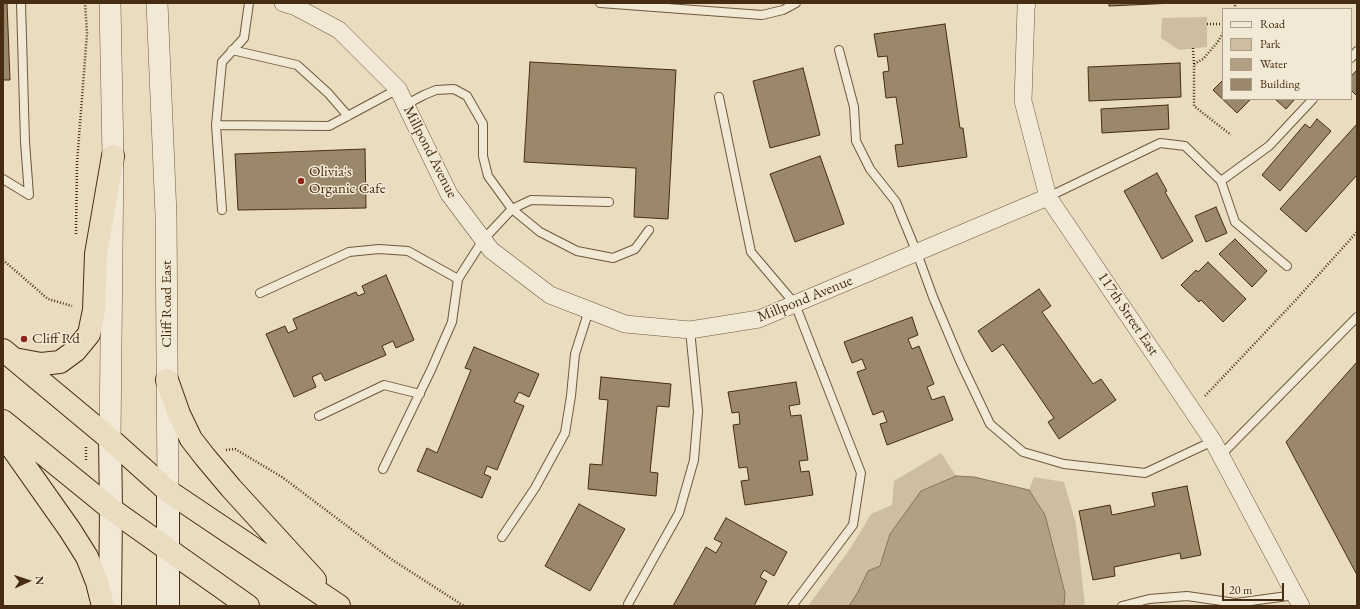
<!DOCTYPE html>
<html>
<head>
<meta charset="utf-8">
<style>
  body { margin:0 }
  #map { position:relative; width:1360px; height:609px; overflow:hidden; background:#eadcbe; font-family:"EB Garamond",serif }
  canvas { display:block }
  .frame { position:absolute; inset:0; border:4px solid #462c10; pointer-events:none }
  .legend { position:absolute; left:1222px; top:8px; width:130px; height:92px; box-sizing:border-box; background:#f1e8d5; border:1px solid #ad9d86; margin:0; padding:5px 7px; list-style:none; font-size:12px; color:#462c10 }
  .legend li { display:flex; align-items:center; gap:8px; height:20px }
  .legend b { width:20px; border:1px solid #ad9d86 }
  .north { position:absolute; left:8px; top:561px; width:40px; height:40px; -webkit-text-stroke:3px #f1e8d5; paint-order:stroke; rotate:87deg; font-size:11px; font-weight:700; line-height:16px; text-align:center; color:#462c10 }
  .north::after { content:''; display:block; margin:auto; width:14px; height:18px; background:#462c10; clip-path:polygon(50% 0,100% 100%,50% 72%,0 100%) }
  .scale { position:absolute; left:1222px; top:583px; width:62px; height:18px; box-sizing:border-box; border:2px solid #462c10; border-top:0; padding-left:5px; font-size:12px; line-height:14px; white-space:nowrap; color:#462c10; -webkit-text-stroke:3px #f1e8d5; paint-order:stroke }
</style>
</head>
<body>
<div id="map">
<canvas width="1360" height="609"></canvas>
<div class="frame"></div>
<ul class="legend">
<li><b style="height:5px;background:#f1e8d5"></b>Road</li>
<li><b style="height:11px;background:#cebea0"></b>Park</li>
<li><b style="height:11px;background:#b2a083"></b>Water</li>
<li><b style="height:11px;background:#9b886a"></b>Building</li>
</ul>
<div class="north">N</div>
<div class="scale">20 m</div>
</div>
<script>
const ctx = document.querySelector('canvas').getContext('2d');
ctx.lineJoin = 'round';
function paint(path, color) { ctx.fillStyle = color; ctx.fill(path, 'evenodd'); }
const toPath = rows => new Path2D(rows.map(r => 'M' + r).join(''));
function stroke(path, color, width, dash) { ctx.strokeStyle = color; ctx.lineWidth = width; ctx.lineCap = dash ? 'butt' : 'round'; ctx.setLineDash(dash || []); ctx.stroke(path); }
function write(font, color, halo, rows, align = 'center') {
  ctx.font = font + ' "EB Garamond",serif'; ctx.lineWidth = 3; ctx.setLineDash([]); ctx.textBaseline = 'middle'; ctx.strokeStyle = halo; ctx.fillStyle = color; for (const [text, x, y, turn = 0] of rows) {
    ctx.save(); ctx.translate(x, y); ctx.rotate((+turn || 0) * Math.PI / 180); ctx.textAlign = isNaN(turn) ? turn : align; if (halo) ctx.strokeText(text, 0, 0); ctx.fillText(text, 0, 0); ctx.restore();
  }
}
paint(toPath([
  [1207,17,1207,47,1179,50,1161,38,1162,18],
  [941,453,956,476,921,491,890,534,880,566,858,592,849,606,808,606,850,549,871,514,892,505,894,481],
  [1034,477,1064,482,1076,524,1085,606,1064,606,1065,593,1045,515,1029,490]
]), '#cebea0');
const water = toPath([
  [956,476,974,477,1029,490,1045,515,1065,593,1064,606,849,606,858,592,868,571,880,566,890,534,921,491,956,476]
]);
paint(water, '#b2a083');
stroke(water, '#877255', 1);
const building = toPath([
  [3,3,7,3,10,80,3,80,3,3],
  [1109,3,1174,3,1109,6,1109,3],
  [945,24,960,128,963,128,967,157,898,167,895,145,903,144,896,97,886,98,883,72,889,71,887,56,878,57,874,34,945,24],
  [530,62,676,70,668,219,634,217,636,168,524,162,530,62],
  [1180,63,1181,97,1089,101,1088,67,1180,63],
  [803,68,820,135,770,148,753,81,803,68],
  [1357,70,1357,96,1351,90,1351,76,1357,70],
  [1223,80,1223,99,1251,99,1237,113,1213,90,1223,80],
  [1275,99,1295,99,1286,109,1275,99],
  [1168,105,1169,129,1102,133,1101,109,1168,105],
  [1317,119,1331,131,1280,191,1262,175,1305,124,1310,128,1317,119],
  [1357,124,1357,175,1306,232,1280,209,1357,124],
  [365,149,366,208,238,210,235,154,365,149],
  [820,156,844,224,795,242,770,174,820,156],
  [1157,173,1167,191,1165,192,1193,241,1162,259,1124,191,1157,173],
  [1216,207,1227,233,1206,242,1195,216,1216,207],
  [1235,239,1267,271,1252,287,1219,254,1235,239],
  [1208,262,1246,299,1223,322,1201,300,1199,302,1181,285,1196,270,1198,272,1208,262],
  [386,275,414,340,396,348,393,341,382,346,386,355,325,381,321,373,312,377,316,387,294,397,266,334,285,326,288,333,297,329,293,319,356,292,358,296,365,293,362,286,386,275],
  [1039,289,1051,306,1042,312,1093,384,1101,379,1116,400,1059,439,1048,422,1054,418,1003,344,992,352,978,331,1039,289],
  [912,317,918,335,908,339,912,349,919,346,934,384,927,387,932,400,944,396,953,420,887,445,880,424,887,422,883,411,873,415,857,372,866,369,862,359,852,363,844,342,912,317],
  [474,347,539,374,529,397,519,392,514,402,524,406,497,470,487,466,484,474,491,477,482,498,417,471,427,448,437,453,471,370,465,368,474,347],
  [1357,362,1357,575,1286,442,1357,362],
  [601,377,671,384,669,407,657,406,650,472,658,473,656,496,588,489,590,464,602,465,608,400,599,399,601,377],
  [796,382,800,404,789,406,791,416,801,415,808,460,799,461,801,472,809,471,813,495,745,505,741,481,749,480,747,467,739,468,733,425,740,424,739,412,732,413,728,392,796,382],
  [1187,486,1201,555,1181,559,1180,553,1114,567,1115,576,1093,580,1079,511,1110,505,1112,515,1155,506,1152,493,1187,486],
  [579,504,625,529,590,591,545,566,579,504],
  [726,518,787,552,774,576,764,570,760,577,767,581,754,606,673,606,706,547,716,553,722,543,714,539,726,518]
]);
paint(building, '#9b886a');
stroke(building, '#462c10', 1);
const service = toPath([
  [600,3,762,15,783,10,796,3],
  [232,50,297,65,328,93,348,116],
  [839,50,854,107,856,141,870,169,896,202,917,253,933,297,960,361,990,424,1023,452,1064,464,1145,473,1213,441],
  [1351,58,1357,51],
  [719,97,751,252,795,304,861,473,853,525,792,606],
  [216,125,329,126,398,89],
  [3,179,29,195,25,142,21,3],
  [1221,181,1269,146,1313,99],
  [1048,197,1160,143,1185,146,1221,181,1235,222,1287,266],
  [609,202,531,200,512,209,540,232,577,251,613,258,635,249,649,230],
  [222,210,216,125,222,62,244,38,249,3],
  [260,293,349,252,379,249,408,251,458,279],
  [319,416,384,385,420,394],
  [1221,455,1357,317],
  [383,469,431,370,452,322,458,279,483,240,512,209,488,176,483,156,483,124,467,96,454,89,436,90,424,95,405,105],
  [502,537,535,488,565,433,571,396,575,354,589,310],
  [628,604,679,513,694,460,698,411,690,330],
  [1122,606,1149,599,1187,596,1236,603,1295,595]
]);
const minor = toPath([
  [283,3,296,7,339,30,398,89,449,194,491,250,550,295,625,324,690,330,759,319,1048,197],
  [1027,3,1026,8,1023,101,1048,197,1213,441,1301,606]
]);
const tertiary = toPath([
  [110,3,113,156,110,439],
  [157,3,166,215,168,491]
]);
const secondary = toPath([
  [168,491,168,606],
  [110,606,111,509,110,439]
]);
const trunk = toPath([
  [3,350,110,439,168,491,339,606],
  [14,359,41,364,60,362,75,351,89,334,94,310,96,254,113,156],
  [167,380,179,414,191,439,205,457,231,488,315,580],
  [3,421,111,509,248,606],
  [3,435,70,530,87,557,97,582,103,606]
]);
stroke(service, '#6f583c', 10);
stroke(minor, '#6f583c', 18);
stroke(tertiary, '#6f583c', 22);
stroke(secondary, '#462c10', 24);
stroke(trunk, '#462c10', 24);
stroke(toPath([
  [1234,9,1236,3],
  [1207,24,1223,24],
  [1223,33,1217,43,1203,59,1194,64,1194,106,1231,135],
  [1193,48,1194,64],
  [76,234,77,163,87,33,85,3],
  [3,260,48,299,72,306],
  [1205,396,1293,303,1357,232],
  [226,450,235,449,282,477,391,559,464,606],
  [86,460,86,447]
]), '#462c10', 2.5, [1, 2]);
stroke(service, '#f1e8d5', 8);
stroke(minor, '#f1e8d5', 17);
stroke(tertiary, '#f1e8d5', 21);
stroke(secondary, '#f1e8d5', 22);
stroke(trunk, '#eadcbe', 22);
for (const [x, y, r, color] of [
  [301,181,4,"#8f2418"],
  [24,339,4,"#8f2418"]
]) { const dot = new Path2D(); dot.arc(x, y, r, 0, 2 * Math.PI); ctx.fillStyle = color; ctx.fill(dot); stroke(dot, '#f1e8d5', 1.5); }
write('15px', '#462c10', '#f1e8d5', [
  ["Millpond Avenue",430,152,63],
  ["Millpond Avenue",805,299,-22],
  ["Cliff Road East",167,304,-90],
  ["117th Street East",1128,314,56]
]);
write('15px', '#462c10', '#f1e8d5', [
  ["Olivia's",309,172],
  ["Organic Cafe",309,189],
  ["Cliff Rd",32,339]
], 'left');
</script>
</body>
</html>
